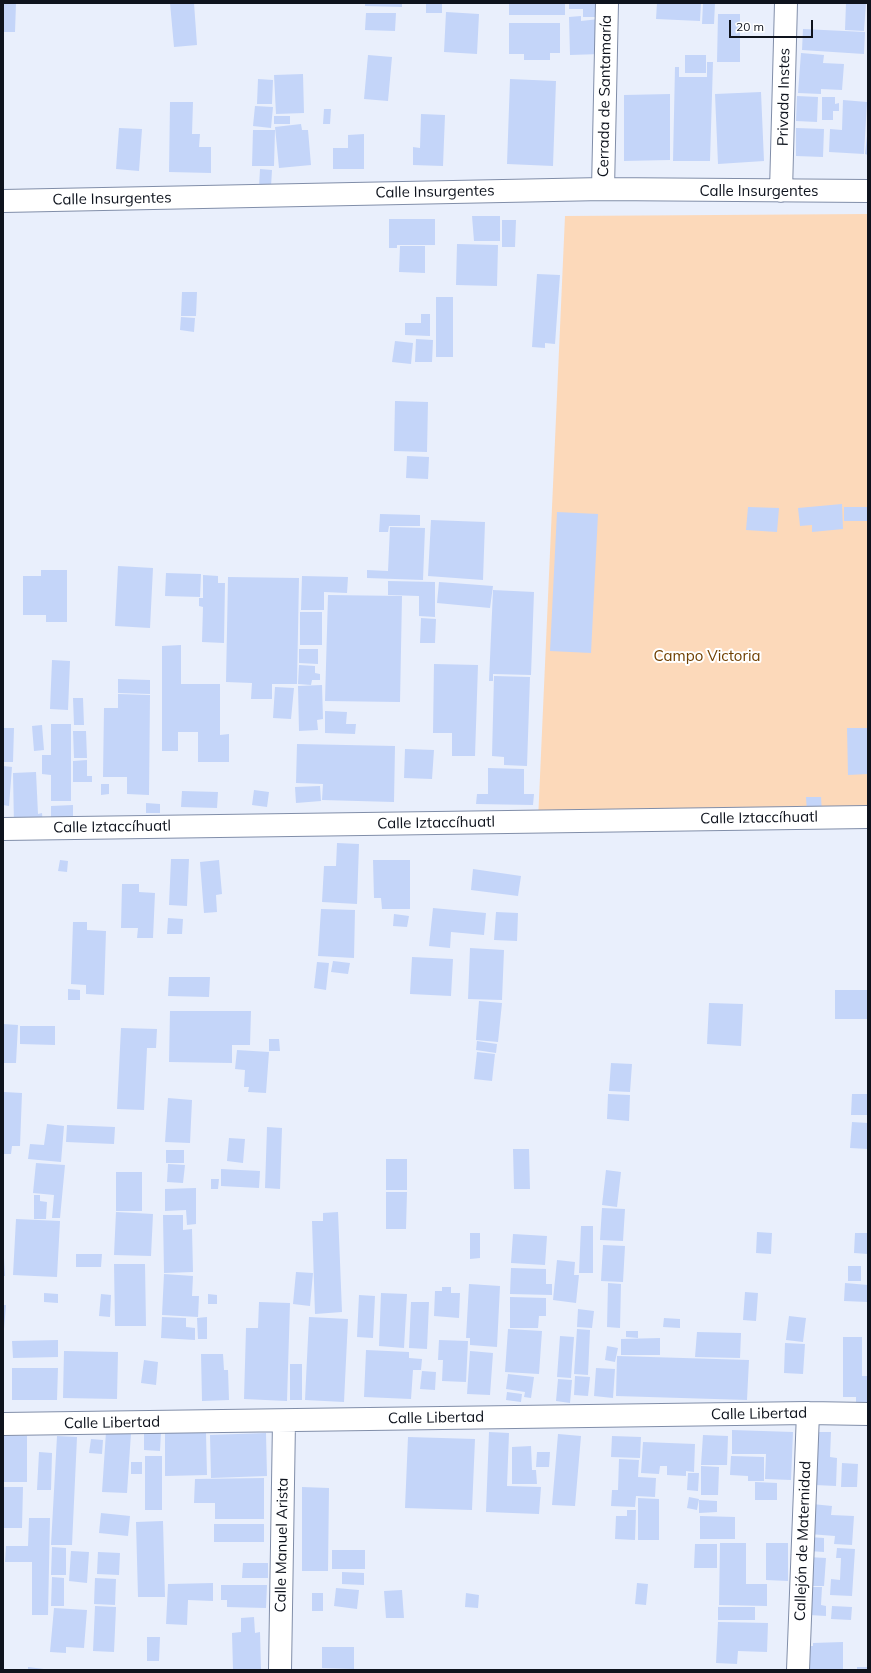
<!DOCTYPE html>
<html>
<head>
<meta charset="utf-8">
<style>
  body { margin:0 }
  #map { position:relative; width:871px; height:1673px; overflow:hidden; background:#e9effc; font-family:Mulish,sans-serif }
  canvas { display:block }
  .frame { position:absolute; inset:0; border:4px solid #0e131d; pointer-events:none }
  .scale { position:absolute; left:729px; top:20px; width:84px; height:18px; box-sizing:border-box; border:2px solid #0e131d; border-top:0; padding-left:5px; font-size:12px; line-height:14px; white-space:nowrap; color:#0e131d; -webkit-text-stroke:3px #fff; paint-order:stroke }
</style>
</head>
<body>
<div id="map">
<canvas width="871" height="1673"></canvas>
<div class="frame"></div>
<div class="scale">20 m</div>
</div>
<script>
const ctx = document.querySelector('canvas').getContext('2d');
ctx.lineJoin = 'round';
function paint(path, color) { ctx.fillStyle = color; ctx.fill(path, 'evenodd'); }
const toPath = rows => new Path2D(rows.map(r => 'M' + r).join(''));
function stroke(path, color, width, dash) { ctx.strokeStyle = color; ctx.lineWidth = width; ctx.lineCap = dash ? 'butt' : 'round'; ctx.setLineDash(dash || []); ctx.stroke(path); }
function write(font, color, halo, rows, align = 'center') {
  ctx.font = font + ' Mulish,sans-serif'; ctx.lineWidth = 4; ctx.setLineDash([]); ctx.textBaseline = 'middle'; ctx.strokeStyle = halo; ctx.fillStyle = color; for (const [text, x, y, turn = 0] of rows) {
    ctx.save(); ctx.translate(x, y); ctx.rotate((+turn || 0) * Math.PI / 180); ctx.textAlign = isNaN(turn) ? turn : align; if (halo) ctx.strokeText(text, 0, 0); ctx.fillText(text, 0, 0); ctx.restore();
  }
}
paint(toPath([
  [868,214,868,817,538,821,565,216]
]), '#fcd9ba');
paint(toPath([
  [3,3,16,3,15,32,3,32],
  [170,3,194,3,197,45,174,47],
  [365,3,402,3,402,7,365,6],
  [426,3,442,3,442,13,426,13],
  [509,3,565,3,565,15,509,15],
  [569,3,602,3,602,17,583,17,583,9,569,9],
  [657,3,701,3,700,21,656,19],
  [703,3,715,3,714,24,702,24],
  [846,3,866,3,864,31,845,30],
  [446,12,479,14,477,54,444,52],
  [366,13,396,13,395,31,365,30],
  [718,14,740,14,740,62,717,62],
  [581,16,581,21,599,19,601,54,570,55,569,17],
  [509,23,560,23,560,53,550,53,550,60,524,60,524,54,509,54],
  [803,29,865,32,864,54,802,50],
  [801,53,824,55,823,63,844,64,842,90,821,89,821,94,798,93],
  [368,55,392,57,388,101,364,99],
  [685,55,706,55,706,73,685,73],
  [707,62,713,62,710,161,673,161,675,67,679,67,679,77,707,77],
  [303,74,304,113,276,114,274,75],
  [258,79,273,80,272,104,257,104],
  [510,79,556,81,553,166,507,164],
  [761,92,764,161,718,164,715,94],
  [670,94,670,160,624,161,624,95],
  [797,96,818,97,817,122,796,121],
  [822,97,835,97,835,104,839,103,839,111,833,111,833,120,822,120],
  [843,100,867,102,864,154,829,152,830,129,842,130],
  [170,102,193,102,192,134,200,134,199,147,211,147,211,173,169,172],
  [255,106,273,107,271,128,253,126],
  [324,109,331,109,330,124,323,124],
  [421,114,445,115,443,166,413,165,413,147,420,148],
  [274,116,290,116,290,124,274,124],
  [301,124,302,130,308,130,311,165,279,168,275,127],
  [119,128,142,129,139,171,116,169],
  [796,128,824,129,823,157,796,156],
  [253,130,275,130,274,166,252,166],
  [364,134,364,169,333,169,333,148,348,148,348,135],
  [867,136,868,136,868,155,865,154],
  [260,169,272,170,271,187,259,187],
  [472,216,500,216,500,241,474,241],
  [389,219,435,219,435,245,397,245,397,248,389,248],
  [502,220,516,220,515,247,502,247],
  [457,244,498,245,497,286,456,285],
  [400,246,425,246,425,273,399,272],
  [537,274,560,275,555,344,545,343,545,348,532,347],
  [182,292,197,292,196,316,181,316],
  [436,297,453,297,453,357,436,357],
  [421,314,430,314,430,336,405,335,405,323,421,323],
  [181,317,195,318,194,332,180,330],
  [416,339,433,340,432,362,415,362],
  [395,341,413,343,411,364,392,362],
  [395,401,428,402,427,452,394,451],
  [407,456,429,457,428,479,406,478],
  [842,504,843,529,812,532,812,525,800,526,798,508],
  [748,507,779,508,777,532,746,530],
  [844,507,867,507,867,521,844,521],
  [557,512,598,514,591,653,550,651],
  [380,514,420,515,420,526,389,526,388,532,379,532],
  [431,520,485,522,483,580,428,576],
  [390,527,425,528,423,580,367,578,367,570,388,571],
  [118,566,153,568,150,628,115,626],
  [41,570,67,570,67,622,46,622,46,615,23,615,23,576,41,576],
  [166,573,201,574,200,597,165,596],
  [203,575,218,576,218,583,225,583,224,643,202,642,203,607,199,606,199,598,203,598],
  [302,576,348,577,347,593,324,592,324,610,301,610],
  [228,577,299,578,297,684,272,684,272,699,251,699,252,683,226,682],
  [388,581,435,582,435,617,419,616,419,596,388,595],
  [439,582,493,586,490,608,437,603],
  [493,590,534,592,531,675,493,674,493,681,489,681],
  [328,595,402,596,400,702,325,701],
  [300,612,322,612,322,645,300,645],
  [421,618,436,619,435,643,420,643],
  [181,645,181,684,220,684,220,735,229,734,229,762,198,762,198,732,178,732,178,751,162,751,162,646],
  [299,649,318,649,318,664,299,663],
  [52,660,70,661,68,710,50,709],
  [434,664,478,665,475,756,452,756,452,733,433,733],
  [299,665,315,666,315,673,320,674,320,680,312,680,311,685,298,684],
  [494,676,530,677,527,766,504,765,504,757,492,756],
  [118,679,150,680,150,694,118,693],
  [322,685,323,719,317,720,318,730,299,731,298,686],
  [275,687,294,688,291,719,273,718],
  [118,694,150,695,149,795,127,794,127,777,103,777,104,708,118,708],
  [73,698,83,698,84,725,74,725],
  [325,711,347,712,346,724,356,724,355,734,325,733],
  [51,724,71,724,71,801,51,801,51,775,42,774,42,755,51,755],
  [42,725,44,750,34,751,32,726],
  [3,728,14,728,13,762,3,762],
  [847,728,868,728,868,774,848,775],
  [73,731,86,731,87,758,74,758],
  [297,744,395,746,394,802,322,800,323,784,296,783],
  [405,749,434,750,432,779,404,778],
  [87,760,87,776,92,776,92,782,73,782,73,761],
  [3,766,12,767,9,806,3,805],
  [488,768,524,769,524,794,534,794,533,805,476,804,477,794,488,794],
  [36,772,38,814,42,813,43,825,14,826,13,773],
  [101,784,109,784,109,794,101,795],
  [320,786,321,801,296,803,295,787],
  [254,790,269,792,267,807,252,805],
  [182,791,218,792,217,808,181,807],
  [806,797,821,797,822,813,807,814],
  [146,803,160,804,160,813,146,813],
  [73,805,73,824,51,825,51,806],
  [337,843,359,844,357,904,322,902,324,866,336,866],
  [171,859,189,859,187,906,169,905],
  [60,860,68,861,67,872,58,871],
  [219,860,222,894,216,895,217,912,204,913,200,862],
  [373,860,410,860,410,909,382,909,381,898,374,898],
  [473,869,521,876,518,896,471,890],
  [122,884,139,884,139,892,155,893,153,938,137,938,138,928,121,928],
  [433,908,486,913,484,935,451,932,450,948,429,946],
  [321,909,355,910,354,958,318,956],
  [496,912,518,913,517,941,494,940],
  [394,914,409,916,407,927,393,926],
  [168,918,183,919,182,934,167,934],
  [73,922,87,922,87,930,106,931,104,995,86,994,86,985,71,984],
  [470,948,504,950,502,1000,468,999],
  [412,957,453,959,451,996,410,994],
  [333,961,350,963,348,974,331,972],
  [317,962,329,963,326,990,314,988],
  [169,977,210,977,209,997,168,996],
  [68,989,80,990,80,1000,68,1000],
  [835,990,868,990,868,1019,835,1019],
  [479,1001,502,1003,498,1042,476,1040],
  [709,1003,743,1004,741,1046,707,1044],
  [170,1011,251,1011,250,1045,232,1045,232,1063,169,1062],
  [3,1024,18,1025,16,1063,3,1063],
  [20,1026,55,1026,55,1045,20,1044],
  [121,1028,157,1029,156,1048,147,1048,144,1110,117,1109],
  [269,1039,279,1039,280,1051,269,1051],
  [477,1041,497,1044,496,1053,476,1050],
  [237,1050,269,1052,266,1093,248,1092,249,1087,244,1087,245,1070,235,1069],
  [477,1052,495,1054,492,1081,474,1079],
  [611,1063,632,1064,630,1092,609,1091],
  [4,1092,22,1093,20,1146,12,1146,11,1154,3,1154],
  [608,1094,630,1095,629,1121,607,1119],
  [852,1094,868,1094,868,1115,851,1115],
  [168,1098,192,1100,190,1143,165,1142],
  [852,1122,868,1123,868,1149,850,1148],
  [47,1124,64,1126,61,1162,28,1159,30,1144,44,1145],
  [67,1125,115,1127,114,1144,66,1142],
  [267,1127,282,1128,280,1189,265,1188],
  [229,1138,245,1139,243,1163,227,1161],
  [513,1149,529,1149,530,1189,514,1189],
  [166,1150,184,1150,184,1163,166,1163],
  [386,1159,407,1159,407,1190,386,1190],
  [36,1163,65,1165,60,1218,52,1218,54,1195,33,1193],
  [168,1164,185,1165,183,1183,167,1182],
  [221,1169,260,1171,259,1188,221,1186],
  [606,1170,621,1172,617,1207,602,1205],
  [116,1172,142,1172,142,1211,116,1211],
  [211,1179,219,1179,218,1189,211,1189],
  [196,1188,196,1224,187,1225,186,1210,165,1211,165,1189],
  [386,1192,407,1192,406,1229,386,1229],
  [34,1195,40,1195,40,1201,47,1202,46,1219,34,1219],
  [602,1208,625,1209,623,1241,600,1240],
  [116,1212,153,1214,151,1256,114,1255],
  [338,1212,342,1312,315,1314,312,1221,323,1221,323,1213],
  [163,1215,183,1215,183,1230,192,1229,193,1272,164,1273],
  [16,1219,60,1221,57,1277,13,1275],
  [581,1226,593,1226,593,1273,579,1273],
  [757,1232,772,1233,771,1254,756,1253],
  [470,1233,480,1233,480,1258,470,1259],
  [855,1233,868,1233,868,1254,854,1253],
  [513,1234,547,1236,545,1265,511,1263],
  [603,1245,625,1246,623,1282,601,1281],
  [76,1254,102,1254,101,1267,76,1267],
  [3,1258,4,1258,5,1276,3,1276],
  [557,1260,575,1262,574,1275,579,1275,576,1303,553,1300],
  [114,1264,145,1264,146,1326,115,1326],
  [848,1266,861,1266,861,1281,848,1281],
  [511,1268,546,1269,546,1284,552,1284,552,1295,510,1294],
  [296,1272,313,1273,310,1306,293,1304],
  [164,1274,193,1276,192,1296,199,1296,198,1317,162,1315],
  [608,1283,621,1284,620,1328,607,1327],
  [845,1283,868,1285,868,1302,844,1301],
  [469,1284,500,1286,497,1347,470,1345,470,1338,466,1338],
  [442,1287,451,1287,451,1293,460,1293,459,1318,434,1316,435,1291,442,1291],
  [745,1292,758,1293,756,1321,743,1320],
  [44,1293,58,1294,58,1303,44,1302],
  [381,1293,407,1294,404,1348,379,1346],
  [101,1294,111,1295,110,1317,99,1316],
  [208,1294,217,1295,217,1304,208,1304],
  [359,1295,375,1296,373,1338,357,1337],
  [510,1297,546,1298,546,1316,539,1316,538,1328,510,1328],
  [259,1302,290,1303,287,1401,244,1399,246,1328,258,1328],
  [411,1302,429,1302,427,1349,409,1348],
  [3,1305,6,1305,4,1329,3,1329],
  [578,1309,594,1311,592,1328,577,1327],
  [789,1316,806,1318,803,1342,786,1340],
  [162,1317,186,1318,186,1327,195,1328,195,1340,161,1338],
  [207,1317,207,1339,198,1339,197,1318],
  [309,1317,348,1319,344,1402,305,1400],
  [664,1318,680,1319,680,1328,663,1327],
  [508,1329,542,1331,539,1374,505,1372],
  [577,1329,590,1330,588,1375,574,1374],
  [626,1331,638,1331,638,1338,626,1337],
  [697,1332,741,1333,740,1358,695,1357],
  [560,1336,574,1337,571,1378,557,1377],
  [843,1337,862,1337,862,1376,868,1376,868,1407,856,1407,856,1397,843,1397],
  [660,1338,660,1355,621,1355,621,1339],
  [58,1340,58,1357,13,1358,12,1341],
  [439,1340,468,1341,466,1382,442,1381,443,1360,438,1360],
  [785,1343,805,1344,803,1374,784,1373],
  [607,1346,618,1348,615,1362,605,1360],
  [366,1350,409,1352,409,1358,422,1359,421,1370,413,1370,411,1399,364,1397],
  [64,1351,118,1352,117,1399,63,1398],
  [470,1351,493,1353,490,1395,467,1394],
  [201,1354,223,1354,224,1370,228,1370,229,1400,202,1401],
  [617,1356,749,1360,747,1400,616,1396],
  [144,1360,158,1362,156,1385,141,1383],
  [290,1364,302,1364,302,1400,290,1400],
  [12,1368,58,1368,57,1400,12,1400],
  [596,1368,615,1369,613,1398,594,1396],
  [422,1371,436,1372,435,1390,420,1389],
  [508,1374,534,1377,531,1398,524,1397,525,1392,506,1389],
  [575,1376,590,1377,588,1396,574,1395],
  [558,1379,572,1380,570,1403,556,1401],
  [507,1392,522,1394,521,1402,506,1400],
  [732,1430,793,1432,791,1480,765,1479,766,1454,732,1454],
  [144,1431,161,1432,160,1451,144,1450],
  [106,1432,131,1433,127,1493,102,1492],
  [489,1432,509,1433,507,1486,541,1487,539,1514,486,1512],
  [818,1432,831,1432,830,1457,837,1458,836,1486,815,1485],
  [165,1433,206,1433,207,1475,165,1476],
  [266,1433,267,1476,211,1478,210,1435],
  [558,1434,581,1436,575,1506,552,1505],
  [703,1435,728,1436,727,1465,701,1465],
  [3,1436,27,1436,27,1482,3,1482],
  [57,1436,77,1437,72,1545,51,1545],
  [612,1436,641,1437,640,1458,611,1457],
  [408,1437,475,1439,472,1510,405,1508],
  [91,1439,103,1440,102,1454,89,1453],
  [643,1442,695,1444,694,1472,686,1471,686,1476,667,1475,667,1466,660,1466,659,1474,641,1473],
  [531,1446,532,1470,536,1470,537,1484,512,1484,512,1447],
  [39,1452,52,1453,51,1490,37,1490],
  [537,1452,550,1452,549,1467,536,1467],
  [145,1456,162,1456,162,1510,145,1510],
  [731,1456,764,1457,764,1481,748,1481,748,1476,730,1475],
  [619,1459,639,1460,638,1477,656,1478,655,1497,636,1496,635,1507,611,1506,612,1490,618,1490],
  [131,1462,142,1462,142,1474,131,1474],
  [842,1463,858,1464,857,1487,841,1487],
  [701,1466,719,1467,718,1495,701,1495],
  [688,1473,699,1473,698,1491,687,1490],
  [264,1478,264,1519,215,1519,215,1503,194,1503,195,1479],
  [755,1482,777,1483,777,1500,755,1500],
  [3,1487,23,1487,22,1528,3,1528],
  [302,1487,329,1488,328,1571,302,1571],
  [689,1497,699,1499,697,1510,687,1508],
  [638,1498,659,1499,659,1540,638,1540],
  [699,1500,717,1501,717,1512,699,1513],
  [812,1504,832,1506,831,1515,854,1516,852,1545,834,1544,835,1536,809,1534],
  [627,1510,636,1510,635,1540,615,1539,616,1516,627,1516],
  [101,1513,130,1516,128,1536,99,1533],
  [700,1516,735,1517,735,1539,700,1539],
  [29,1518,50,1518,48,1615,32,1615,32,1562,5,1562,6,1546,28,1546],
  [163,1521,165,1597,138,1597,136,1522],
  [214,1524,264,1524,264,1542,214,1542],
  [809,1537,824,1538,824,1552,809,1551],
  [720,1543,746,1543,746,1584,767,1584,767,1606,719,1605],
  [766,1543,788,1543,788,1581,766,1580],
  [695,1544,717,1544,717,1568,694,1568],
  [52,1547,66,1548,66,1575,51,1575],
  [837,1548,855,1549,852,1596,830,1595,831,1579,840,1580,841,1558,836,1558],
  [332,1550,365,1550,365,1569,332,1569],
  [71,1551,89,1552,87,1583,69,1581],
  [98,1552,120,1553,119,1575,97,1574],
  [808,1557,826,1558,824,1586,806,1586],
  [243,1563,268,1563,268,1578,242,1578],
  [342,1572,364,1573,364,1585,342,1584],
  [52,1577,64,1578,64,1606,51,1606],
  [95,1578,116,1579,115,1605,94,1604],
  [213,1583,213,1601,188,1600,187,1625,166,1624,168,1584],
  [637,1583,648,1584,646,1605,635,1604],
  [221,1585,267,1585,266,1608,227,1607,227,1600,221,1600],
  [810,1587,822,1587,821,1605,826,1606,826,1616,809,1615],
  [336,1588,359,1590,357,1609,334,1606],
  [402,1590,404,1618,386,1618,384,1591],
  [312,1593,323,1593,323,1611,312,1611],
  [466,1593,479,1595,478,1608,465,1607],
  [95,1606,116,1607,114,1652,93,1651],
  [832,1606,852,1607,851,1620,831,1619],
  [718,1607,755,1607,755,1620,718,1620],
  [54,1608,87,1610,84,1648,66,1647,66,1653,50,1652],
  [254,1617,255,1633,260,1632,261,1670,233,1670,232,1633,241,1632,241,1618],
  [718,1622,768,1623,767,1652,738,1651,737,1664,716,1663],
  [147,1637,160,1637,159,1661,147,1661],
  [843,1642,843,1670,808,1670,807,1646,813,1646,813,1643],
  [322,1647,354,1647,354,1669,322,1668],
  [28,1667,44,1669,44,1670,28,1670],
  [857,1667,868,1667,868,1670,857,1670]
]), '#c4d5f9');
const minor = toPath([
  [603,189,607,3],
  [781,191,786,3],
  [3,201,603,189,868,191],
  [3,829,868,817],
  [3,1424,808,1413,868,1414],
  [280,1670,284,1421],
  [798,1670,808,1413]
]);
stroke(minor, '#818ea9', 24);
stroke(minor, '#fff', 22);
write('15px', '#0e131d', '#fff', [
  ["Cerrada de Santamaría",605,96,-89],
  ["Privada Instes",784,97,-89],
  ["Calle Insurgentes",759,191],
  ["Calle Insurgentes",435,192,-1],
  ["Calle Insurgentes",112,199,-1],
  ["Calle Iztaccíhuatl",759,818,-1],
  ["Calle Iztaccíhuatl",436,823,-1],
  ["Calle Iztaccíhuatl",112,827,-1],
  ["Calle Libertad",759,1414,-1],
  ["Calle Libertad",436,1418,-1],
  ["Calle Libertad",112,1423,-1],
  ["Callejón de Maternidad",803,1541,-88],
  ["Calle Manuel Arista",282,1545,-89]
]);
write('15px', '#6f3f00', '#fff', [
  ["Campo Victoria",707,656]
]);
</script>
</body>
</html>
